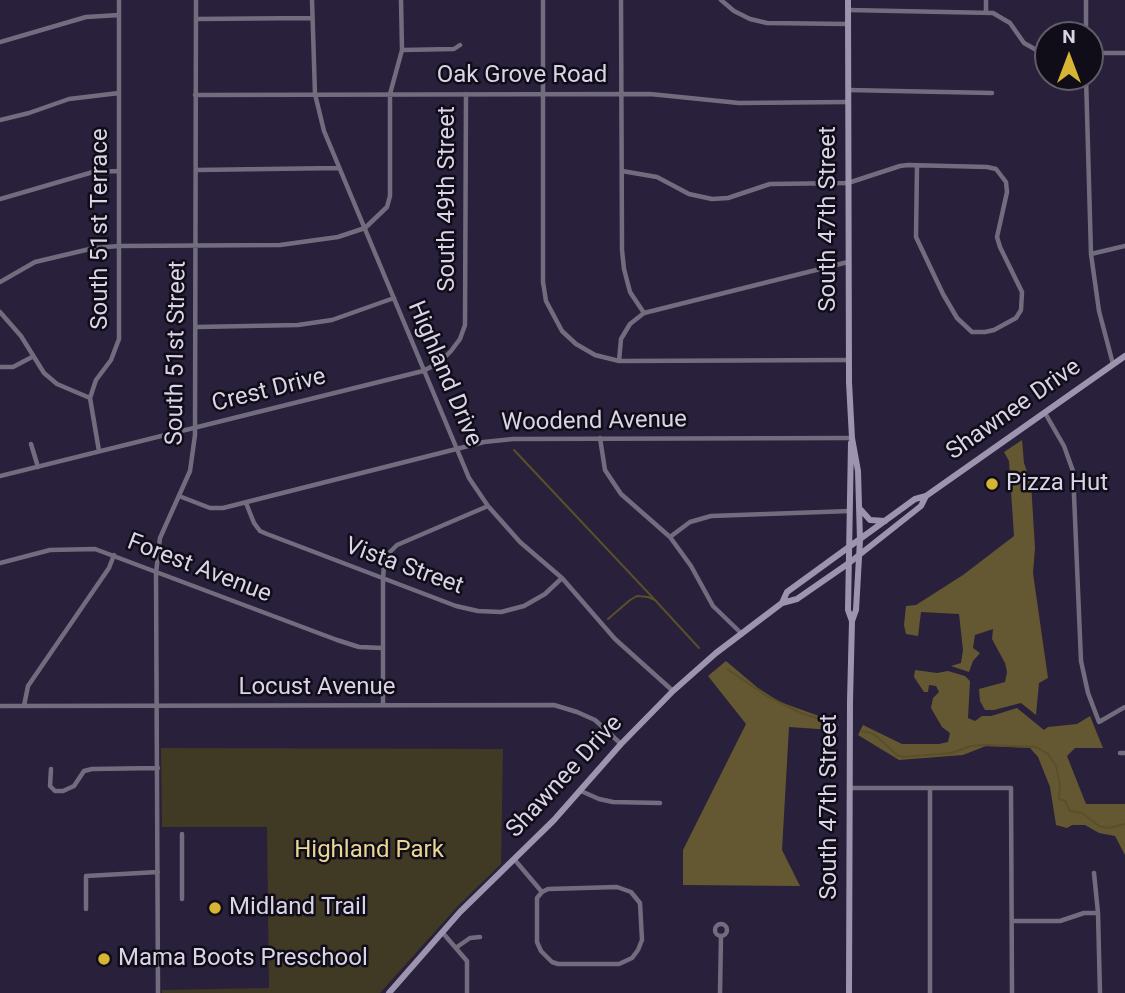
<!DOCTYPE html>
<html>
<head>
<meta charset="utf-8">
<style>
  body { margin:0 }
  #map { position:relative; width:1125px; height:993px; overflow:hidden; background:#29203b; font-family:Roboto,sans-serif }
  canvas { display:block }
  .north { position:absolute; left:1034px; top:21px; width:70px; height:70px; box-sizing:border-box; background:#100d18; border:2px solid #605d6a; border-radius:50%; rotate:0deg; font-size:19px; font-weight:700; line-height:28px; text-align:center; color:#d9d4e6 }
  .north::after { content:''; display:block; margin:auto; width:24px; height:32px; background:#d6b534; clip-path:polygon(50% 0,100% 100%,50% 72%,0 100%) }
</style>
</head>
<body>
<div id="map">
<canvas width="1125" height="993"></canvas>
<div class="north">N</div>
</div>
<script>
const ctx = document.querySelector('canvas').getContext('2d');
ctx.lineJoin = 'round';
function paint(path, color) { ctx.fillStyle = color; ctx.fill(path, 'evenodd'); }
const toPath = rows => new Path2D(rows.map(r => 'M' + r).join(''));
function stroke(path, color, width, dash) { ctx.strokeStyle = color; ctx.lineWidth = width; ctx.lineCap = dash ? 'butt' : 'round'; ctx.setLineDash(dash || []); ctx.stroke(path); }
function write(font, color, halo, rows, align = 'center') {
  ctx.font = font + ' Roboto,sans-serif'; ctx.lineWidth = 5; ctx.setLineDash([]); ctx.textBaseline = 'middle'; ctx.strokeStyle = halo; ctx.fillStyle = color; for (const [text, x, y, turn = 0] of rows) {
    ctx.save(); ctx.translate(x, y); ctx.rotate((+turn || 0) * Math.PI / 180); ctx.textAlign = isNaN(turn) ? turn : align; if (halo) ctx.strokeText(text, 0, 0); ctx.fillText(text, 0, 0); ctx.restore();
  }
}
paint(toPath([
  [161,748,503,749,501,864,459,905,380,993,162,993,162,990,269,988,267,827,162,827]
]), '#403924');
paint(toPath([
  [1022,440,1024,463,1031,483,1035,548,1033,573,1048,678,1039,683,1036,715,1021,703,994,710,985,710,980,701,979,689,1005,682,1007,672,1005,663,992,639,993,629,975,635,973,648,980,653,973,661,969,672,951,666,961,663,963,650,959,614,921,612,918,636,906,634,904,625,906,606,916,605,963,575,1014,536,1009,461,1004,452],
  [726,661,758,688,780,702,833,721,833,730,789,727,782,850,800,886,683,885,683,850,746,724,708,676],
  [915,670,937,673,948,671,965,676,970,681,968,718,975,721,982,716,991,716,1017,708,1044,730,1048,727,1077,724,1090,716,1103,748,1075,748,1067,756,1086,804,1125,804,1125,855,1115,836,1099,833,1085,825,1072,825,1067,828,1056,825,1050,787,1038,757,1030,748,986,746,963,755,899,760,858,735,863,725,902,744,939,744,948,742,950,733,942,727,931,708,933,698,939,692,936,686,929,685,928,692,924,692,914,677]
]), '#645832');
stroke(toPath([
  [514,450,655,600],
  [608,619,630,600,637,596,648,597,655,600,699,648],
  [727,669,767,696,801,713,838,725],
  [862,731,874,734,898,756,904,757,951,753,971,746,985,745,1036,747,1048,754,1056,766,1060,785,1059,799,1065,801,1070,811,1082,813,1099,826,1109,828,1125,824]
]), '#5a4f28', 2);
stroke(toPath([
  [312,0,315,94,324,131,469,478,488,506,520,542,562,578,615,639,673,691],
  [543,0,543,282,546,301,562,331,576,344,595,355,619,361,849,360],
  [621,0,622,250,624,269,630,292,644,313],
  [721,0,734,11,750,19,767,23,848,24],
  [986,0,986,12],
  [848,10,993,13,1010,23,1024,43,1040,52,1048,53],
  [196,19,312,18],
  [1086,35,1086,0],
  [0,42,86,17,119,15],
  [402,50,454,49,460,45],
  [1090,53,1125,53],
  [1086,77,1091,254,1099,311,1113,364],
  [848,90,992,93],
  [195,95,650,94,739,103,848,102],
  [0,120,29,113,69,99,119,93],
  [196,170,338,168],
  [622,171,657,177,689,194,712,199,728,198,770,184,848,183,900,166,908,165,987,167,996,169,1006,182,1007,192,997,237,1000,247,1022,292,1021,310,1016,318,994,330,985,332,972,332,957,318,943,294,916,237,917,166],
  [0,199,93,172,119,171],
  [1091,254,1125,246],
  [0,282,35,262,94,248,119,246,280,245,338,237,365,228,387,207,390,196,390,94,402,50,401,0],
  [0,312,21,336,44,373,57,384,90,398],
  [197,327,298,325,332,320,394,298],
  [619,361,621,339,630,324,644,313,848,262],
  [0,367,13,367,32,357],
  [1045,413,1064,446,1073,471,1081,661,1088,693,1099,722,1125,707],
  [600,438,605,470,621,494,670,537,691,566,713,606,742,634],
  [31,444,38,467],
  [99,451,90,398,96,380,111,360,119,339,119,0],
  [0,476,423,371,439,363,451,351,460,339,465,325,466,94],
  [179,496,210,508,223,508,484,442,513,439,852,438],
  [246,503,254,523,260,531,267,534,456,606,478,611,501,612,524,606,545,594,562,578],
  [670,537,690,522,711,516,850,511],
  [0,563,50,550,95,549,337,640,359,647,383,648],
  [383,705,383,579,384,565,388,554,397,545,488,506],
  [0,706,554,705,577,712,595,720,621,744],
  [24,706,28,686,109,568,114,555],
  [1120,753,1125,753],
  [51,769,50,786,55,791,63,791,74,786,84,771,92,769,158,768],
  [849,788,1011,788,1012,993],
  [930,788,930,993],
  [581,791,599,799,613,802,660,803],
  [514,859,542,892,537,898,537,942,541,951,552,962,558,964,619,964,632,958,638,950,642,940,640,903,631,892,617,887,548,889,542,892],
  [1094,873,1098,913,1100,993],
  [182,899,182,834],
  [86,909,86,876,158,872],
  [1012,921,1060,921,1084,913,1098,913],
  '715 930a6 6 0 1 1 12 0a6 6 0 1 1-12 0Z',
  [442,932,467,961,467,993],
  [457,947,470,938,480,937],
  [158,993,156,573,160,538,190,471,195,435,196,0],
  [720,993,721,936]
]), '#726d7e', 4.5);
stroke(toPath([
  [848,0,849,382,852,438,858,471,860,540,856,610,852,621,850,701,849,993],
  [851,443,848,610,852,621],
  [860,509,870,520,885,521],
  [782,603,787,592,915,499,926,496,1125,356],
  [389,993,460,912,554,820,621,744,673,691,716,653,782,603,797,599,849,563,921,506,926,496]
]), '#9d95b0', 6);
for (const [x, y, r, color] of [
  [992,484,7,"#d6b534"],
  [215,908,7,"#d6b534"],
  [104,959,7,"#d6b534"]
]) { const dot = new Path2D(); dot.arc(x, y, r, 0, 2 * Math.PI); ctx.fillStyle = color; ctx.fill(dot); stroke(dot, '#100d18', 2.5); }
write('24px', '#d9d4e6', '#100d18', [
  ["Oak Grove Road",522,76],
  ["South 49th Street",448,199,-90],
  ["South 47th Street",829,219,-90],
  ["South 51st Terrace",101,229,-90],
  ["South 51st Street",177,353,-89],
  ["Highland Drive",444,374,67],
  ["Crest Drive",269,391,-14],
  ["Shawnee Drive",1014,410,-35],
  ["Woodend Avenue",594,422,-1],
  ["Vista Street",404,567,20],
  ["Forest Avenue",199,569,21],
  ["Locust Avenue",317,688],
  ["Shawnee Drive",565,777,-47],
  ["South 47th Street",830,807,-90]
]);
write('24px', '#d9d4e6', '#100d18', [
  ["Pizza Hut",1006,484],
  ["Midland Trail",229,908],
  ["Mama Boots Preschool",118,959]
], 'left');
write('24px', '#ebd794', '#100d18', [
  ["Highland Park",369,851]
]);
</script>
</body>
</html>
